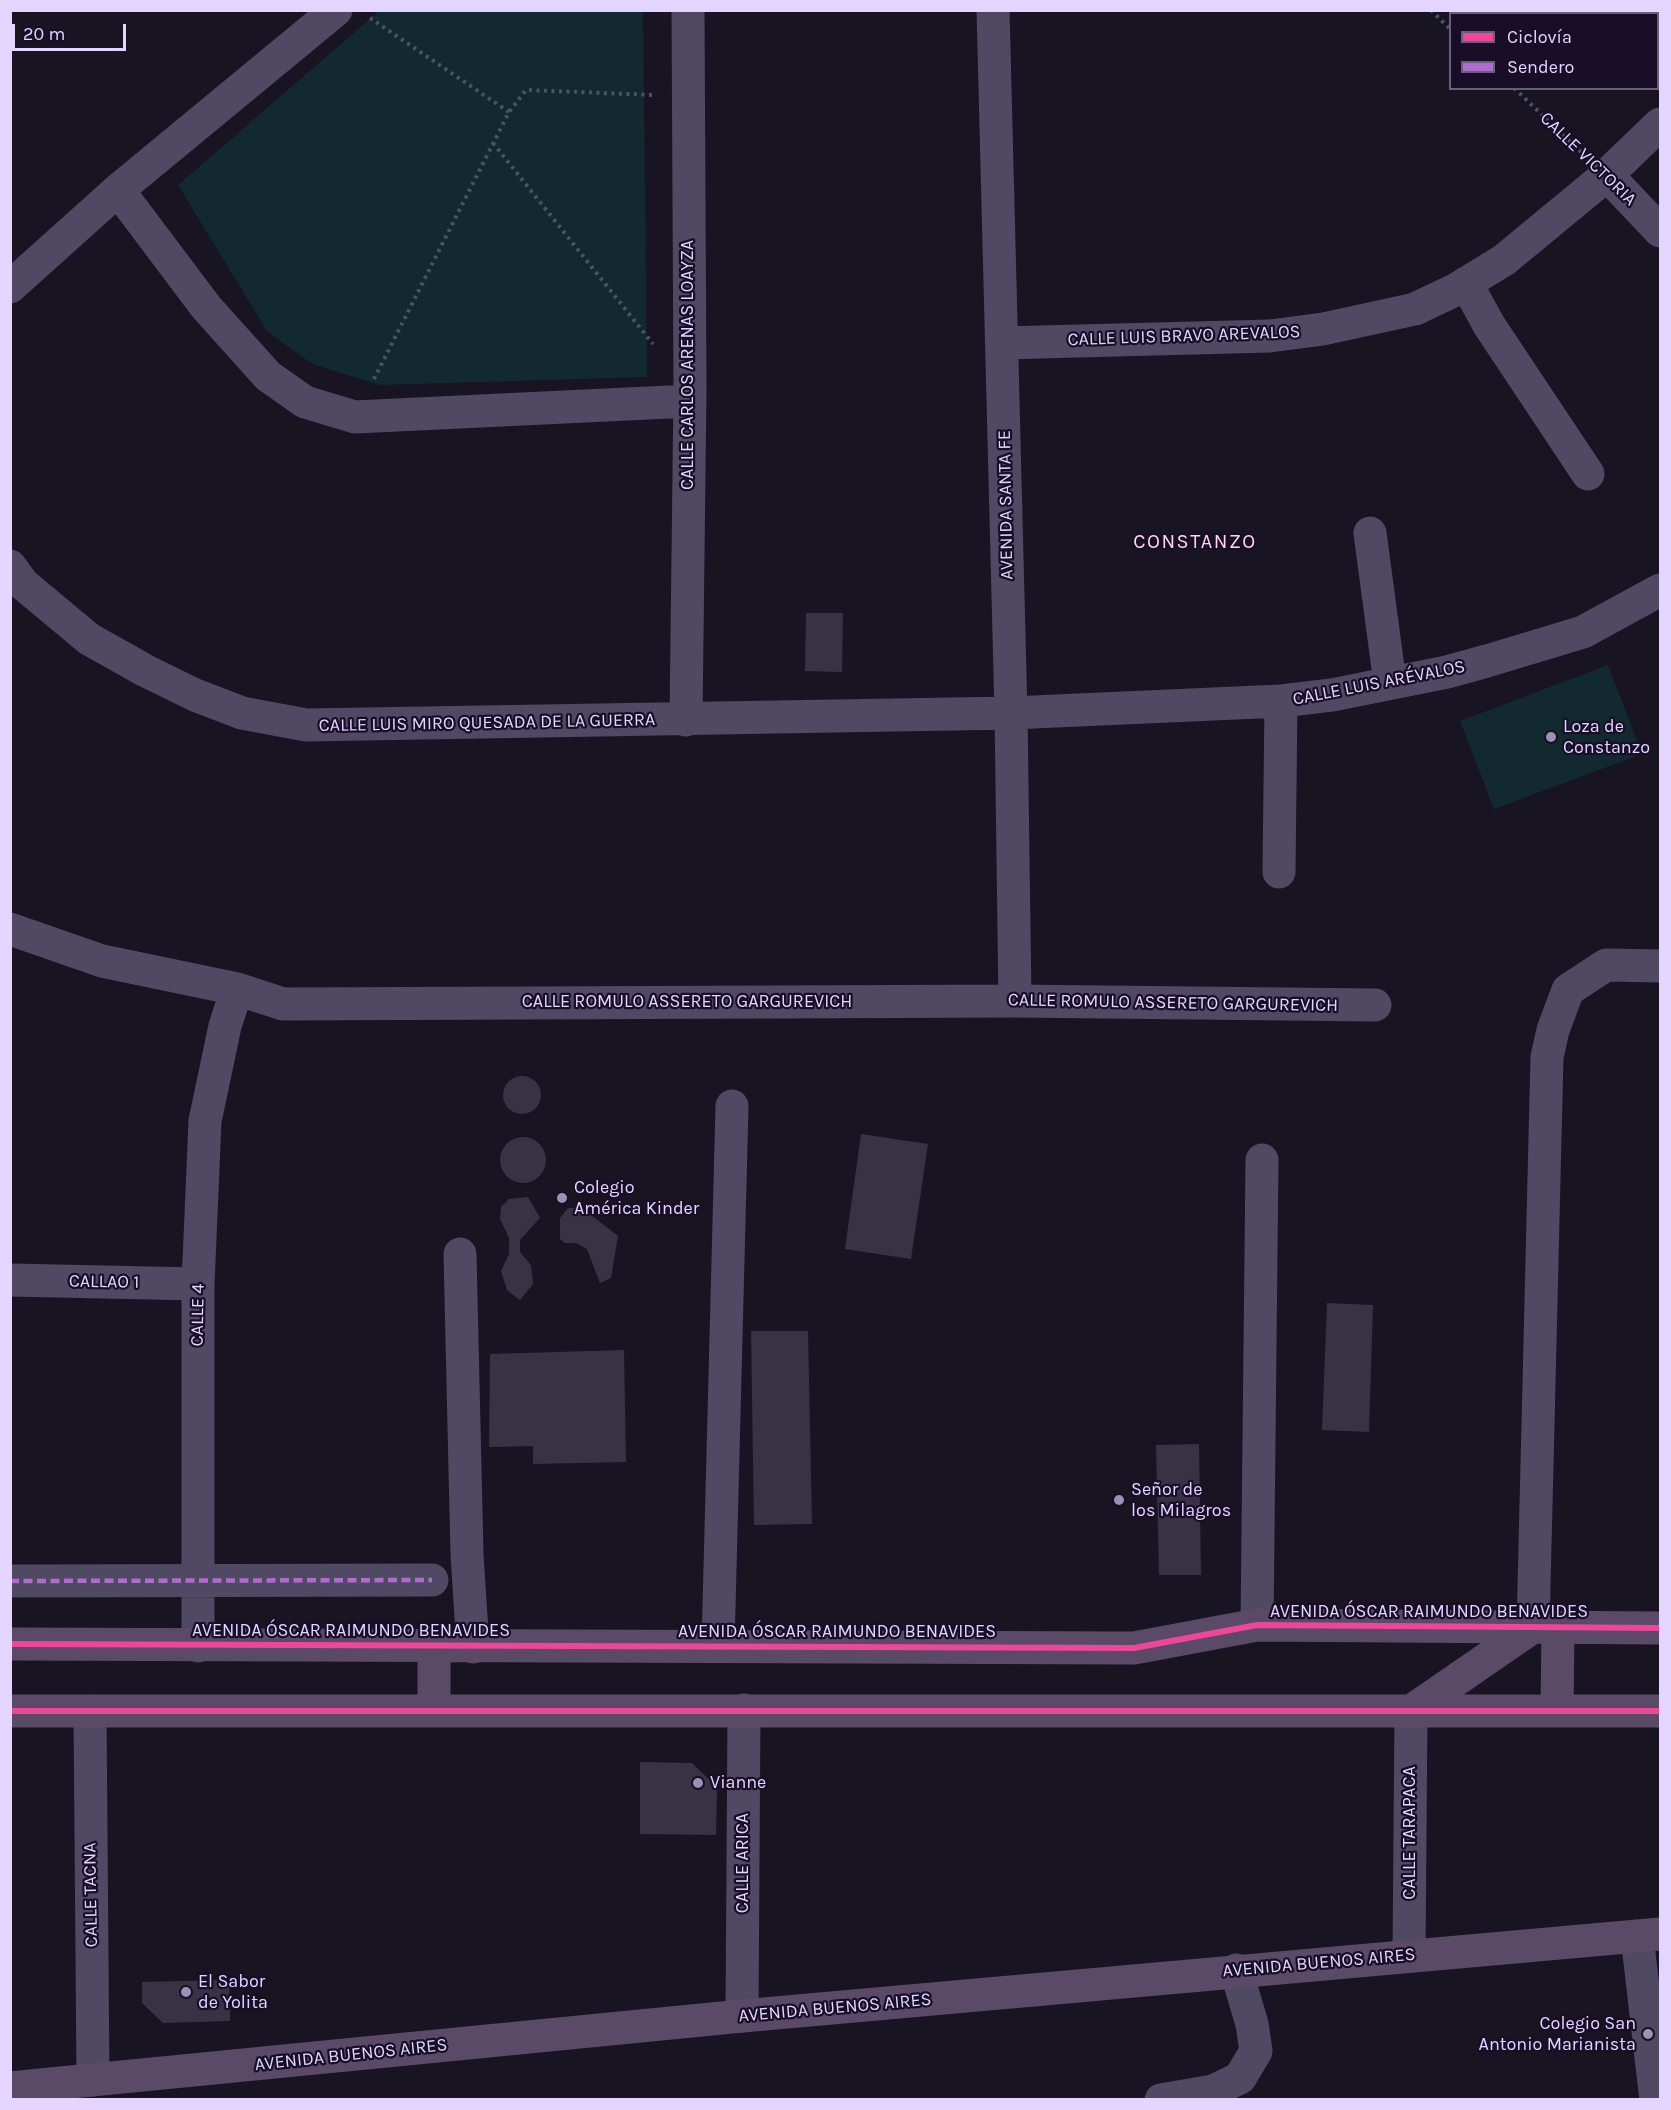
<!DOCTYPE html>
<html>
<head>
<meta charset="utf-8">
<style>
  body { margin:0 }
  #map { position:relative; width:1671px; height:2110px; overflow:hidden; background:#191422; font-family:Karla,sans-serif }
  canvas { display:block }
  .frame { position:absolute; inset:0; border:12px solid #e3d5ff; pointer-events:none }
  .legend { position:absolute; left:1449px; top:12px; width:210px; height:78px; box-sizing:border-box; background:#180e28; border:2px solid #695e7e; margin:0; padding:8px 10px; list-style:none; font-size:18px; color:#e3d5ff }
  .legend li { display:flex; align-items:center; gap:12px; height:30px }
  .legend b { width:30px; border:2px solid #695e7e }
  .scale { position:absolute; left:12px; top:24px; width:114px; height:27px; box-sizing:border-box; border:3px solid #e3d5ff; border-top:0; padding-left:8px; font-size:18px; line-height:21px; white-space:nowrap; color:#e3d5ff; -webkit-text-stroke:4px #180e28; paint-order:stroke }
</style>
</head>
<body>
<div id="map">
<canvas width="1671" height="2110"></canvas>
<div class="frame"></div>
<ul class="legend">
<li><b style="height:8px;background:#ed469a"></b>Ciclovía</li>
<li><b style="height:8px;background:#b06ccc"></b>Sendero</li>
</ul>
<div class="scale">20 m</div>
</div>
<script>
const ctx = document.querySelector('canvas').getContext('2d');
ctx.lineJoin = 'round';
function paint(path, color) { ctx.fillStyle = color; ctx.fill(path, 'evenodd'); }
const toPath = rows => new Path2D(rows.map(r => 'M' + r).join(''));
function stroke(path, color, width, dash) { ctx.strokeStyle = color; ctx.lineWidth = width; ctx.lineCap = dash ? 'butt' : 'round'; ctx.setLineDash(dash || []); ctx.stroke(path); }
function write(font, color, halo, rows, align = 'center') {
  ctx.font = font + ' Karla,sans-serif'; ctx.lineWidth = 4.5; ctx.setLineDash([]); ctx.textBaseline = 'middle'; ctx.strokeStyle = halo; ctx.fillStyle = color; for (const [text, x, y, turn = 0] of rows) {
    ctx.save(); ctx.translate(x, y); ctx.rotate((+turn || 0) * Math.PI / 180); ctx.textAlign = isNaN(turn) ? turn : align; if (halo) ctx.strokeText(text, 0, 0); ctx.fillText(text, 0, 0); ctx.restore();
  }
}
paint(toPath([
  [379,11,643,11,647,377,380,385,312,364,267,331,178,185],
  [1608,665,1642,754,1494,809,1460,721]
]), '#122930');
paint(toPath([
  [806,613,843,613,842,672,805,671],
  '503 1095a19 19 0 1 1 38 0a19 19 0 1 1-38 0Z',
  [861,1134,928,1144,911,1259,845,1249],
  '500 1160a23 23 0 1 1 46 0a23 23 0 1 1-46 0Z',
  [528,1197,540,1218,520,1240,520,1252,531,1265,533,1284,520,1300,507,1290,501,1271,509,1254,509,1238,500,1219,501,1207,509,1199],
  [568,1208,582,1208,618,1236,611,1278,600,1283,587,1249,576,1243,565,1243,560,1239,560,1218],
  [1327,1303,1373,1305,1369,1432,1322,1430],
  [751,1331,808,1331,812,1524,754,1525],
  [624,1350,626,1462,533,1464,533,1446,489,1447,490,1354],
  [1199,1444,1201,1575,1159,1575,1156,1445],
  [640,1762,692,1763,717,1787,716,1835,640,1834],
  [229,1980,230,2021,163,2023,142,2003,142,1982]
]), '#393244');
stroke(toPath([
  [1431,10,1450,29],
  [370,18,509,112],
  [1514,88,1581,152],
  [493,143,653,344],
  [374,379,509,112,526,90,654,95]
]), '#4b5366', 4, [3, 4.5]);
stroke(toPath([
  [993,10,1011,713,1015,1001],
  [1607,175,1660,231],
  [118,190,206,307,268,376,305,402,355,417,690,401],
  [1466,283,1489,325,1588,474],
  [10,287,118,190,336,10],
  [1002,343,1270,336,1323,329,1415,309,1455,290,1504,260,1607,175,1660,124],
  [1370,533,1390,683],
  [10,566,23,584,89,639,146,671,195,695,242,713,306,725,1011,713,1281,701,1332,695,1447,672,1487,661,1583,632,1660,590],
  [686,720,690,390,688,10],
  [1279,872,1281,701],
  [10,929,102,961,237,989,283,1004,1015,1001,1375,1005],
  [460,1254,467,1555,473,1647],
  [10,1280,198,1284],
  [10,1581,432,1580],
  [1257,1625,1262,1160],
  [1533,1627,1547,1057,1553,1030,1568,990,1606,965,1660,966],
  [198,1646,198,1284,205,1121,225,1026,237,989],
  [718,1646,732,1106],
  [90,1711,93,2080],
  [1637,1936,1656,2100],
  [1409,1954,1411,1711],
  [742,2016,744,1710],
  [1161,2100,1213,2091,1240,2078,1256,2051,1252,2024,1236,1970]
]), '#4f4963', 33);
stroke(toPath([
  [10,1644,1134,1648,1257,1625,1660,1628],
  [434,1646,434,1710],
  [10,1711,1660,1711],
  [1411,1711,1533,1627],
  [1557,1711,1558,1627],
  [10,2088,742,2016,1660,1934]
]), '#5a4a68', 33);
stroke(toPath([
  [10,1581,432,1580]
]), '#b06ccc', 4.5, [9, 4.5]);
stroke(toPath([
  [10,1644,1134,1648,1257,1625,1660,1628],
  [10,1711,1660,1711]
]), '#ed469a', 6);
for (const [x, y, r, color] of [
  [1551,737,6,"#9c91b2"],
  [562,1198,6,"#9c91b2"],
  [1119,1500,6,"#9c91b2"],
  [698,1783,6,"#9c91b2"],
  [186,1992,6,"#9c91b2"],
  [1648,2034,6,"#9c91b2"]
]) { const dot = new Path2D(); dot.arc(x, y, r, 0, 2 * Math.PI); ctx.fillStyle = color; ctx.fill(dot); stroke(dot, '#180e28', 2); }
write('18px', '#e3d5ff', '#180e28', [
  ["CALLE VICTORIA",1588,159,44],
  ["CALLE LUIS BRAVO AREVALOS",1184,336,-2],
  ["CALLE CARLOS ARENAS LOAYZA",688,365,-90],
  ["AVENIDA SANTA FE",1006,505,-91],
  ["CALLE LUIS ARÉVALOS",1379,683,-11],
  ["CALLE LUIS MIRO QUESADA DE LA GUERRA",487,723,-1],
  ["CALLE ROMULO ASSERETO GARGUREVICH",687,1002],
  ["CALLE ROMULO ASSERETO GARGUREVICH",1173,1003,1],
  ["CALLAO 1",104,1282,1],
  ["CALLE 4",198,1315,-89],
  ["AVENIDA ÓSCAR RAIMUNDO BENAVIDES",1429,1612],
  ["AVENIDA ÓSCAR RAIMUNDO BENAVIDES",351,1631],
  ["AVENIDA ÓSCAR RAIMUNDO BENAVIDES",837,1632],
  ["CALLE TARAPACA",1410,1833,-90],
  ["CALLE ARICA",743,1863,-90],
  ["CALLE TACNA",91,1895,-91],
  ["AVENIDA BUENOS AIRES",1319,1963,-5],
  ["AVENIDA BUENOS AIRES",835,2008,-5],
  ["AVENIDA BUENOS AIRES",351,2055,-6]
]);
write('18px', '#e3d5ff', '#180e28', [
  ["Loza de",1563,727],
  ["Constanzo",1563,748],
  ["Colegio",574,1188],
  ["América Kinder",574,1209],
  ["Señor de",1131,1490],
  ["los Milagros",1131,1511],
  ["Vianne",710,1783],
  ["El Sabor",198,1982],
  ["de Yolita",198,2003],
  ["Colegio San",1636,2024,"right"],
  ["Antonio Marianista",1636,2045,"right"]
], 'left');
ctx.letterSpacing = '1.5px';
write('20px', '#ffd7e8', '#180e28', [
  ["CONSTANZO",1195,542]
]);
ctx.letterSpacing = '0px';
</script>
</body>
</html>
